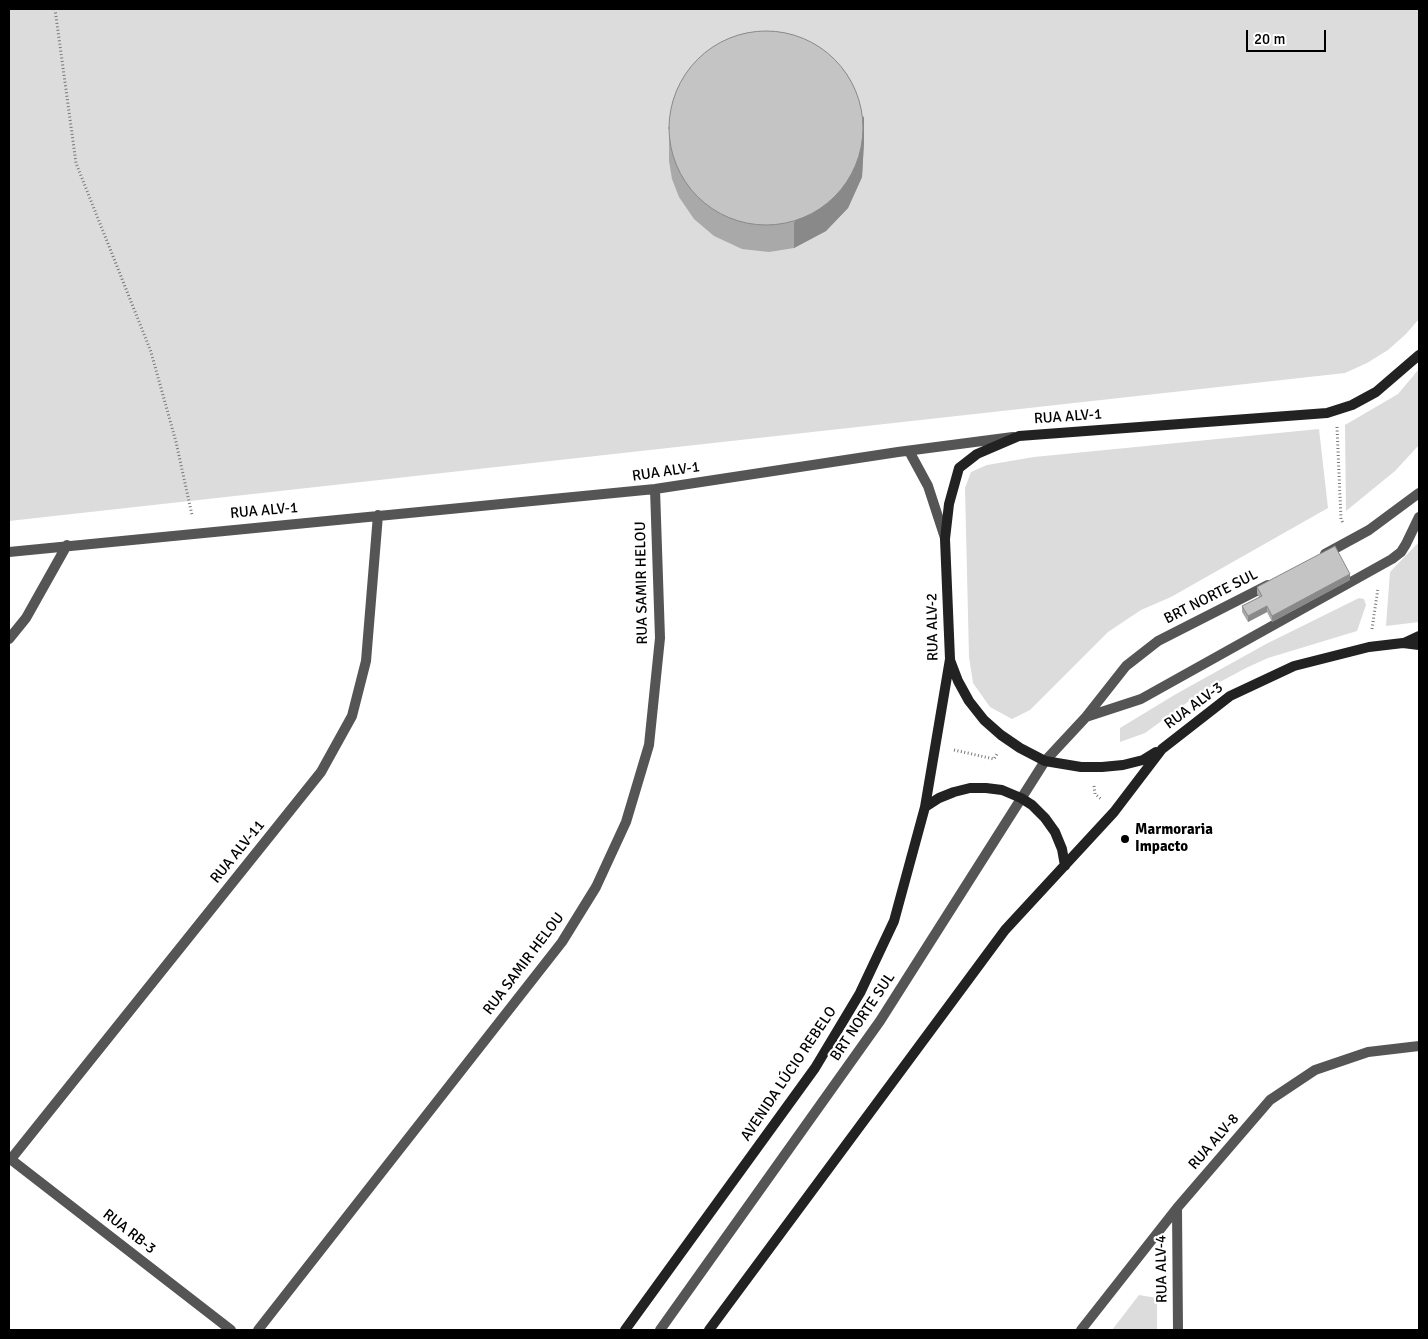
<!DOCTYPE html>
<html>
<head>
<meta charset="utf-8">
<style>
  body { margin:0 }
  #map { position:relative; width:1428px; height:1339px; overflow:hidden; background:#fff; font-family:Signika,sans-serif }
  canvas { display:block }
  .frame { position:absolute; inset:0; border:10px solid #000; pointer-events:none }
  .scale { position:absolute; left:1246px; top:30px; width:80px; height:22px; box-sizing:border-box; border:2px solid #000; border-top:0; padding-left:6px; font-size:15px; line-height:18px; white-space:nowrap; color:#000; -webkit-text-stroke:4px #fff; paint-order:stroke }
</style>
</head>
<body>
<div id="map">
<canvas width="1428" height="1339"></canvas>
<div class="frame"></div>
<div class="scale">20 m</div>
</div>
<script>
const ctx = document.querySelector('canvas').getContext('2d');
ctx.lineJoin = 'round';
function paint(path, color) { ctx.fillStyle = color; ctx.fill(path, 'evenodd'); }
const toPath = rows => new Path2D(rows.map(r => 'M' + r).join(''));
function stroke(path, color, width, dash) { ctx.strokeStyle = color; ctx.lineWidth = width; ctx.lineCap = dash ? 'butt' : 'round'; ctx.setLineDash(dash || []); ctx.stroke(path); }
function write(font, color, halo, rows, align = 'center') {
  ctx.font = font + ' Signika,sans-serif'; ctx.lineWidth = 4.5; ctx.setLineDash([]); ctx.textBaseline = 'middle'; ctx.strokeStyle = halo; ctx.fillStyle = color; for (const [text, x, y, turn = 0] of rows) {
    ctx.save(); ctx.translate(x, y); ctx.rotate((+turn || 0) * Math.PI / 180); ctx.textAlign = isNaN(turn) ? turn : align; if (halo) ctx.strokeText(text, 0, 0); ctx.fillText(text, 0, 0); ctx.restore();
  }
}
paint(toPath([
  [9,9,1419,9,1419,319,1406,334,1388,350,1367,363,1345,373,9,521],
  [1419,369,1419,445,1395,471,1346,511,1345,425,1398,394],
  [1319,429,1328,508,1171,597,1141,610,1108,632,1030,710,1012,719,990,707,973,683,969,657,965,488,971,472,987,465,1034,457],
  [1419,542,1419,622,1386,626,1390,572],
  [1359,598,1364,599,1366,605,1357,631,1268,658,1246,668,1203,691,1145,733,1120,742,1120,728,1176,694,1266,644],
  [1139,1295,1157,1298,1157,1330,1112,1330]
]), '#dcdcdc');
stroke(toPath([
  [55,9,76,163,151,352,176,442,192,515],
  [1337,427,1341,519,1343,523],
  [1372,629,1378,588],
  [954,750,994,759,997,754],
  [1094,786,1095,794,1101,799]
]), '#777', 3, [1, 2.5]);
stroke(toPath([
  [1325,554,1369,530,1419,493],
  [1086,717,1141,699,1392,559,1401,552,1406,544,1419,517],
  [660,1330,880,1021,1045,761,1085,718,1126,666,1158,641,1268,585]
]), '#555', 10);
stroke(toPath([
  [909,451,928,486,945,538],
  [9,552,655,489,898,452,1013,437],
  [9,639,26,618,67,545],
  [9,1158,231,1330],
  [11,1159,321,772,352,716,366,661,378,515],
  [1177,1208,1178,1330],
  [258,1330,562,942,596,887,626,822,649,745,660,638,655,489],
  [1081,1330,1177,1208,1270,1100,1315,1070,1368,1052,1419,1046]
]), '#555', 10);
stroke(toPath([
  [1404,643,1419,636],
  [950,660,958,681,969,701,984,720,1001,735,1020,748,1045,761,1081,767,1102,767,1123,765,1143,760,1156,752],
  [925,807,939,798,954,792,970,788,986,788,1002,790,1021,798,1032,805,1045,818,1055,832,1062,849,1065,866],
  [625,1330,815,1068,860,993,894,921,925,807,950,659,945,539,949,504,959,468,977,454,1019,436,1327,413,1352,405,1376,392,1419,355],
  [709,1330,1005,930,1114,812,1162,749,1230,696,1294,666,1369,647,1403,643,1419,645]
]), '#222', 10);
paint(toPath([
  [669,136,864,142,862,177,848,208,826,231,794,248,769,252,742,249,714,236,694,219,679,197,672,179,669,161],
  [1350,580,1272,622,1267,612,1248,622,1242,612,1242,606,1259,597,1257,594,1257,587]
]), '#a9a9a9');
paint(toPath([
  [864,116,864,142,862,177,848,208,826,231,794,248,794,223],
  [1350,574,1350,580,1272,622,1272,616],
  [1267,606,1267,612,1248,622,1248,616]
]), '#898989');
const building = toPath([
  '669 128a97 97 0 1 1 194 0a97 97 0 1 1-194 0Z',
  [1335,546,1350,574,1272,616,1267,606,1248,616,1242,606,1262,596,1257,587,1335,546]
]);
paint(building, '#c4c4c4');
stroke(building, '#898989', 1);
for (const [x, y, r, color] of [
  [1125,839,5,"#000"]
]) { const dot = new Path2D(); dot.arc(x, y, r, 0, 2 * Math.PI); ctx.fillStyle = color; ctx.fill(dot); stroke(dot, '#fff', 2); }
write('15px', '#000', '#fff', [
  ["RUA ALV-1",1068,417,-4],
  ["RUA ALV-1",666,472,-8],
  ["RUA ALV-1",264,511,-5],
  ["RUA SAMIR HELOU",642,583,-91],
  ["BRT NORTE SUL",1211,597,-27],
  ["RUA ALV-2",933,627,-91],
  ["RUA ALV-3",1194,706,-36],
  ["RUA ALV-11",238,852,-51],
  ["RUA SAMIR HELOU",524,964,-53],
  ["BRT NORTE SUL",863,1017,-56],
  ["AVENIDA LÚCIO REBELO",789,1074,-56],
  ["RUA ALV-8",1214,1142,-49],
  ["RUA RB-3",129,1232,38],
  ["RUA ALV-4",1162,1269,-91]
]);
write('bold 15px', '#000', '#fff', [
  ["Marmoraria",1135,830],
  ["Impacto",1135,847]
], 'left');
</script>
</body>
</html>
